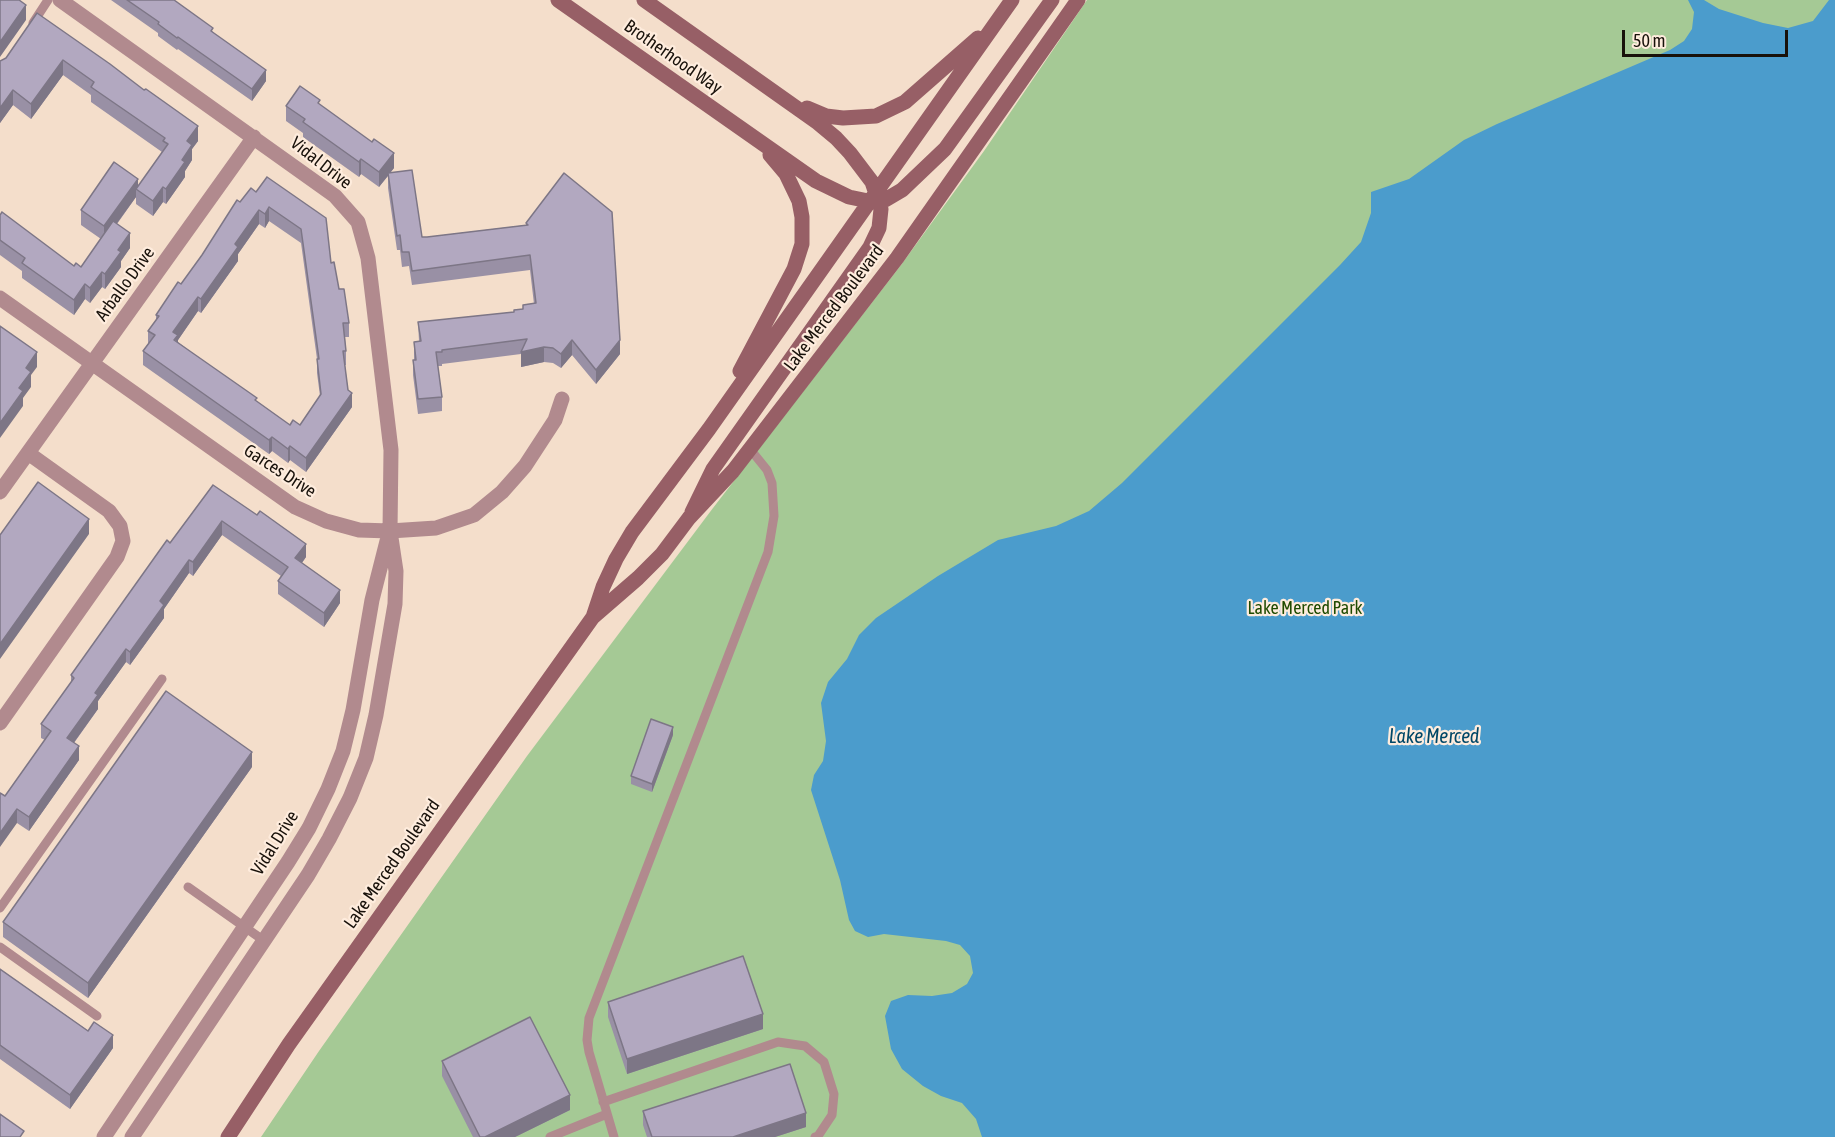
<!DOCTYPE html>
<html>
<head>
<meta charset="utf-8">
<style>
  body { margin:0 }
  #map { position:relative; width:1835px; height:1137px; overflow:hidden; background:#f4decb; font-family:"Asap Condensed",sans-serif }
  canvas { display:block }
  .scale { position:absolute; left:1622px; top:30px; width:166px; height:27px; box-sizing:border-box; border:3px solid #18110a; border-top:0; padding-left:8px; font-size:18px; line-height:21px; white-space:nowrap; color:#18110a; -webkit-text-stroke:4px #feecdd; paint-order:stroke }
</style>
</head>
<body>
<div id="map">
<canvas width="1835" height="1137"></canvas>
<div class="scale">50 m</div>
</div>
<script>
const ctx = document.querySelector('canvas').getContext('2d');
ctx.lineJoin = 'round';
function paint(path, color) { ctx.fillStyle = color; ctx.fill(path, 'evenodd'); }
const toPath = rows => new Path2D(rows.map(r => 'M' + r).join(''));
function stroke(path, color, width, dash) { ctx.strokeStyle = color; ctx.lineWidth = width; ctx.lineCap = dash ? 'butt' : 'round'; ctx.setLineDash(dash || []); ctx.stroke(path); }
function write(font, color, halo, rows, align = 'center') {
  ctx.font = font + ' "Asap Condensed",sans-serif'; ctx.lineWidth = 4.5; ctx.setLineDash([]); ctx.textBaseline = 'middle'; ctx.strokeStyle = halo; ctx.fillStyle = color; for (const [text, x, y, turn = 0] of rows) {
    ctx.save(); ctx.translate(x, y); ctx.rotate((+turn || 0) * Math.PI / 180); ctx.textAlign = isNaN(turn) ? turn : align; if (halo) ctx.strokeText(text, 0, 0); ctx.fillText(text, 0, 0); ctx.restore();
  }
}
paint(toPath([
  [1087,0,1835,0,1835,1137,261,1137,319,1051,527,756,713,508,901,265,984,151]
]), '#a5c995');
paint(toPath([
  [1688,0,1704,0,1719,9,1763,23,1788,28,1813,21,1829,0,1835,0,1835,1137,982,1137,976,1119,962,1103,941,1096,923,1086,902,1069,891,1049,885,1016,891,1001,908,995,932,996,952,993,967,984,973,973,970,956,960,945,946,941,884,934,868,937,855,931,849,920,840,880,811,790,814,775,823,761,826,741,821,703,828,682,847,659,859,635,876,618,938,576,998,540,1056,526,1089,511,1122,483,1340,265,1361,242,1371,213,1371,192,1409,179,1464,140,1497,124,1670,50,1684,41,1692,29,1694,12]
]), '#4b9ccc');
stroke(toPath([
  [33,23,48,0],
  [188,887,263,940],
  [0,908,162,679],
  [0,947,97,1016],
  [603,1102,778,1042,805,1046,824,1062,834,1094,832,1115,818,1136,815,1137],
  [550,1137,607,1114],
  [614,1137,589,1052,587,1040,589,1018,768,552,774,516,772,483,767,470,750,449]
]), '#b18a8e', 9);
stroke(toPath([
  [60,0,335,196,358,222,368,258,391,450,390,531,396,571,395,604,376,715,366,758,350,798,329,839,308,875,132,1137],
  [0,298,295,507,326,521,359,530,390,531,436,528,474,515,502,492,525,466,555,420,562,399],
  [0,492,254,137],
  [0,723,117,557,123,541,120,526,109,511,28,453],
  [104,1137,288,862,309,828,328,789,343,751,353,710,372,600,388,537]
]), '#b18a8e', 15);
stroke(toPath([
  [558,0,816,181,849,197,873,202,885,200,902,190,945,149,1052,0],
  [644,0,818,123,836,138,850,153,872,182,881,209,879,228,870,247,713,469,692,512],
  [807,108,826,116,843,118,876,116,905,102,978,38],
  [740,371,794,269,802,244,802,217,799,201,786,174,770,155],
  [593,617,603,587,616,559,632,532,709,429,1012,0],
  [228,1137,289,1044,593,617,638,578,662,554,689,518,733,471,897,258,1078,0]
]), '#975f66', 15);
paint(toPath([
  [111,0,174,0,213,32,266,81,252,101,178,49,177,50,158,36,158,33],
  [37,13,198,141,192,149,192,160,185,171,185,177,166,204,163,202,153,216,136,204,136,197,117,224,130,248,121,261,121,267,105,289,102,287,90,303,85,299,74,315,22,278,22,271,0,255,0,215,74,266,81,267,101,239,81,225,81,210,138,186,162,152,91,102,91,95,63,75,31,119,13,105,0,123,0,61,6,58],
  [320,105,394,168,390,173,422,237,427,237,526,225,526,223,564,173,620,354,596,384,572,355,561,368,553,363,544,362,521,367,521,354,442,364,442,366,438,366,442,397,442,411,418,414,413,375,413,360,414,360,414,342,419,341,418,322,514,312,534,304,530,270,412,285,409,266,402,267,400,250,397,250,388,188,388,176,379,187,361,174,359,177,303,137,303,133,286,121,286,106],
  [267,177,331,263,349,323,349,337,345,337,346,351,346,365,345,365,348,390,352,407,306,472,290,460,288,463,272,451,269,454,143,365,143,351,148,344,148,331,156,321,156,315,181,284,240,202,256,192],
  [269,221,301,243,317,359,317,373,320,396,300,425,290,425,257,402,178,342,178,340,198,311,201,313,238,261,238,254,259,224,265,228],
  [213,485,306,557,302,563,340,603,324,627,278,594,278,581,281,576,222,535,193,576,189,573,164,609,164,618,130,665,126,662,98,701,98,709,74,743,79,760,29,831,17,823,5,796,45,740,41,738,41,724,71,683,71,675],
  [673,735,652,792,631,784,631,776],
  [252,767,88,998,3,937,3,922],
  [0,969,113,1048,70,1109,0,1059],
  [608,1002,763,1029,627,1074,608,1017],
  [442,1061,570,1110,515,1137,473,1137,442,1076],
  [643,1111,806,1127,775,1137,647,1137,643,1125]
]), '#9990a5');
paint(toPath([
  [26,5,26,20,0,57,0,42],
  [63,60,63,75,31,119,31,104],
  [266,70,266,81,252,101,252,89],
  [13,90,13,105,0,123,0,108],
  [198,126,198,141,192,149,192,160,185,171,185,177,166,204,166,189,182,160,187,141],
  [394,153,394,168,379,187,379,172],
  [361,159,361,174,359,177,359,162],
  [138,179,138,190,136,189,136,197,104,241,104,226],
  [163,187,163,202,153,216,153,201],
  [269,207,269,221,265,228,265,214],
  [259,210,259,224,238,254,238,261,201,313,201,299,235,244],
  [130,233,130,248,121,261,121,267,105,289,105,274,118,250],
  [102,272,102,287,90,303,90,288],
  [85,284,85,299,74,315,74,300],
  [198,297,198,311,178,340,178,349,173,332],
  [572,340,572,355,561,368,561,354],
  [620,340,620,354,596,384,596,370],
  [544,347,544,362,521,367,521,352],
  [37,352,37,367,31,375,31,387,23,398,23,406,0,438,0,423,19,388,26,368],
  [352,393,352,407,306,472,306,458],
  [272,437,272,451,269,454,269,440],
  [290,446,290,460,288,463,288,449],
  [89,519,89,534,0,659,0,644],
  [222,521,222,535,193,576,193,562],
  [306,544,306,557,295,572,295,558],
  [189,560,189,573,164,609,164,618,130,665,130,652,160,601],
  [340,590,340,603,324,627,324,613],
  [126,649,126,662,98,701,98,709,67,752,67,738,95,693],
  [673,727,673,735,652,792,652,784],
  [79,746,79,760,29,831,29,817],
  [252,752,252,767,88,998,88,983],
  [17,809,17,823,0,847,0,833],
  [763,1014,763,1029,627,1074,627,1059],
  [113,1035,113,1048,70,1109,70,1095],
  [570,1095,570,1110,515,1137,485,1137],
  [806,1113,806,1127,775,1137,733,1137]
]), '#7d7686');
const building = toPath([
  [0,0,19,0,26,5,0,42,0,0],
  [127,0,174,0,213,28,211,31,266,70,252,89,178,37,177,38,158,24,159,22,127,0],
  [37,13,110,64,144,90,146,89,198,126,187,141,192,145,182,160,185,162,166,189,163,187,153,201,136,189,168,144,163,141,165,138,91,87,94,82,63,60,31,104,13,90,0,108,0,61,6,58,37,13],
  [300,86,320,100,318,103,372,142,374,139,394,153,379,172,361,159,359,162,303,122,305,119,286,106,300,86],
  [114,162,138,179,104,226,81,210,114,162],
  [412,170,422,237,427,237,528,225,526,223,564,173,612,212,620,340,596,370,572,340,561,354,553,348,544,347,521,352,527,339,442,350,442,352,436,352,442,397,418,399,413,360,416,360,414,342,421,341,418,322,514,312,514,310,523,309,523,305,536,303,530,255,412,271,409,252,402,252,400,235,397,236,388,173,412,170],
  [267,177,326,218,331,263,334,262,339,289,344,289,349,323,343,323,346,351,343,351,348,390,352,393,306,458,290,446,288,449,272,437,269,440,143,351,155,335,148,331,159,316,156,315,178,282,181,284,202,255,237,200,240,202,251,188,256,192,267,177],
  [269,207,301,229,319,359,317,359,321,394,300,425,293,420,290,425,255,400,257,398,174,340,178,335,173,332,198,297,201,299,238,247,235,244,259,210,265,214,269,207],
  [2,212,74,266,76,263,81,267,113,221,130,233,118,250,121,252,105,274,102,272,90,288,85,284,74,300,22,263,25,258,0,240,0,215,2,212],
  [0,326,37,352,26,368,31,372,19,388,23,391,0,423,0,326],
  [38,482,89,519,0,644,0,535,38,482],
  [213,485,257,515,260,511,306,544,295,558,340,590,324,613,278,581,288,567,222,521,193,562,189,560,160,601,164,605,130,652,126,649,95,693,98,695,67,738,79,746,29,817,17,809,0,833,0,793,5,796,51,731,41,724,74,678,71,675,167,540,170,543,213,485],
  [166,691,252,752,88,983,3,922,166,691],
  [651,719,673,727,652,784,631,776,651,719],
  [743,956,763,1014,627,1059,608,1002,743,956],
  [0,969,88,1031,94,1022,113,1035,70,1095,0,1045,0,969],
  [530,1017,570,1095,485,1137,480,1137,442,1061,530,1017],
  [790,1064,806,1113,733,1137,652,1137,643,1111,790,1064],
  [0,1114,24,1131,20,1137,0,1137,0,1114]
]);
paint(building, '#b2a8c0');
stroke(building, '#7d7686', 1.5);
write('18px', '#18110a', '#feecdd', [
  ["Brotherhood Way",673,57,35],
  ["Vidal Drive",321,163,38],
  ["Arballo Drive",125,284,-54],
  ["Lake Merced Boulevard",834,308,-53],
  ["Garces Drive",280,471,33],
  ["Vidal Drive",275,843,-58],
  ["Lake Merced Boulevard",392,864,-55]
]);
write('18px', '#1f4b00', '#feecdd', [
  ["Lake Merced Park",1305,608]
]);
write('italic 20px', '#004767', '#feecdd', [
  ["Lake Merced",1434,737]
]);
</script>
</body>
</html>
